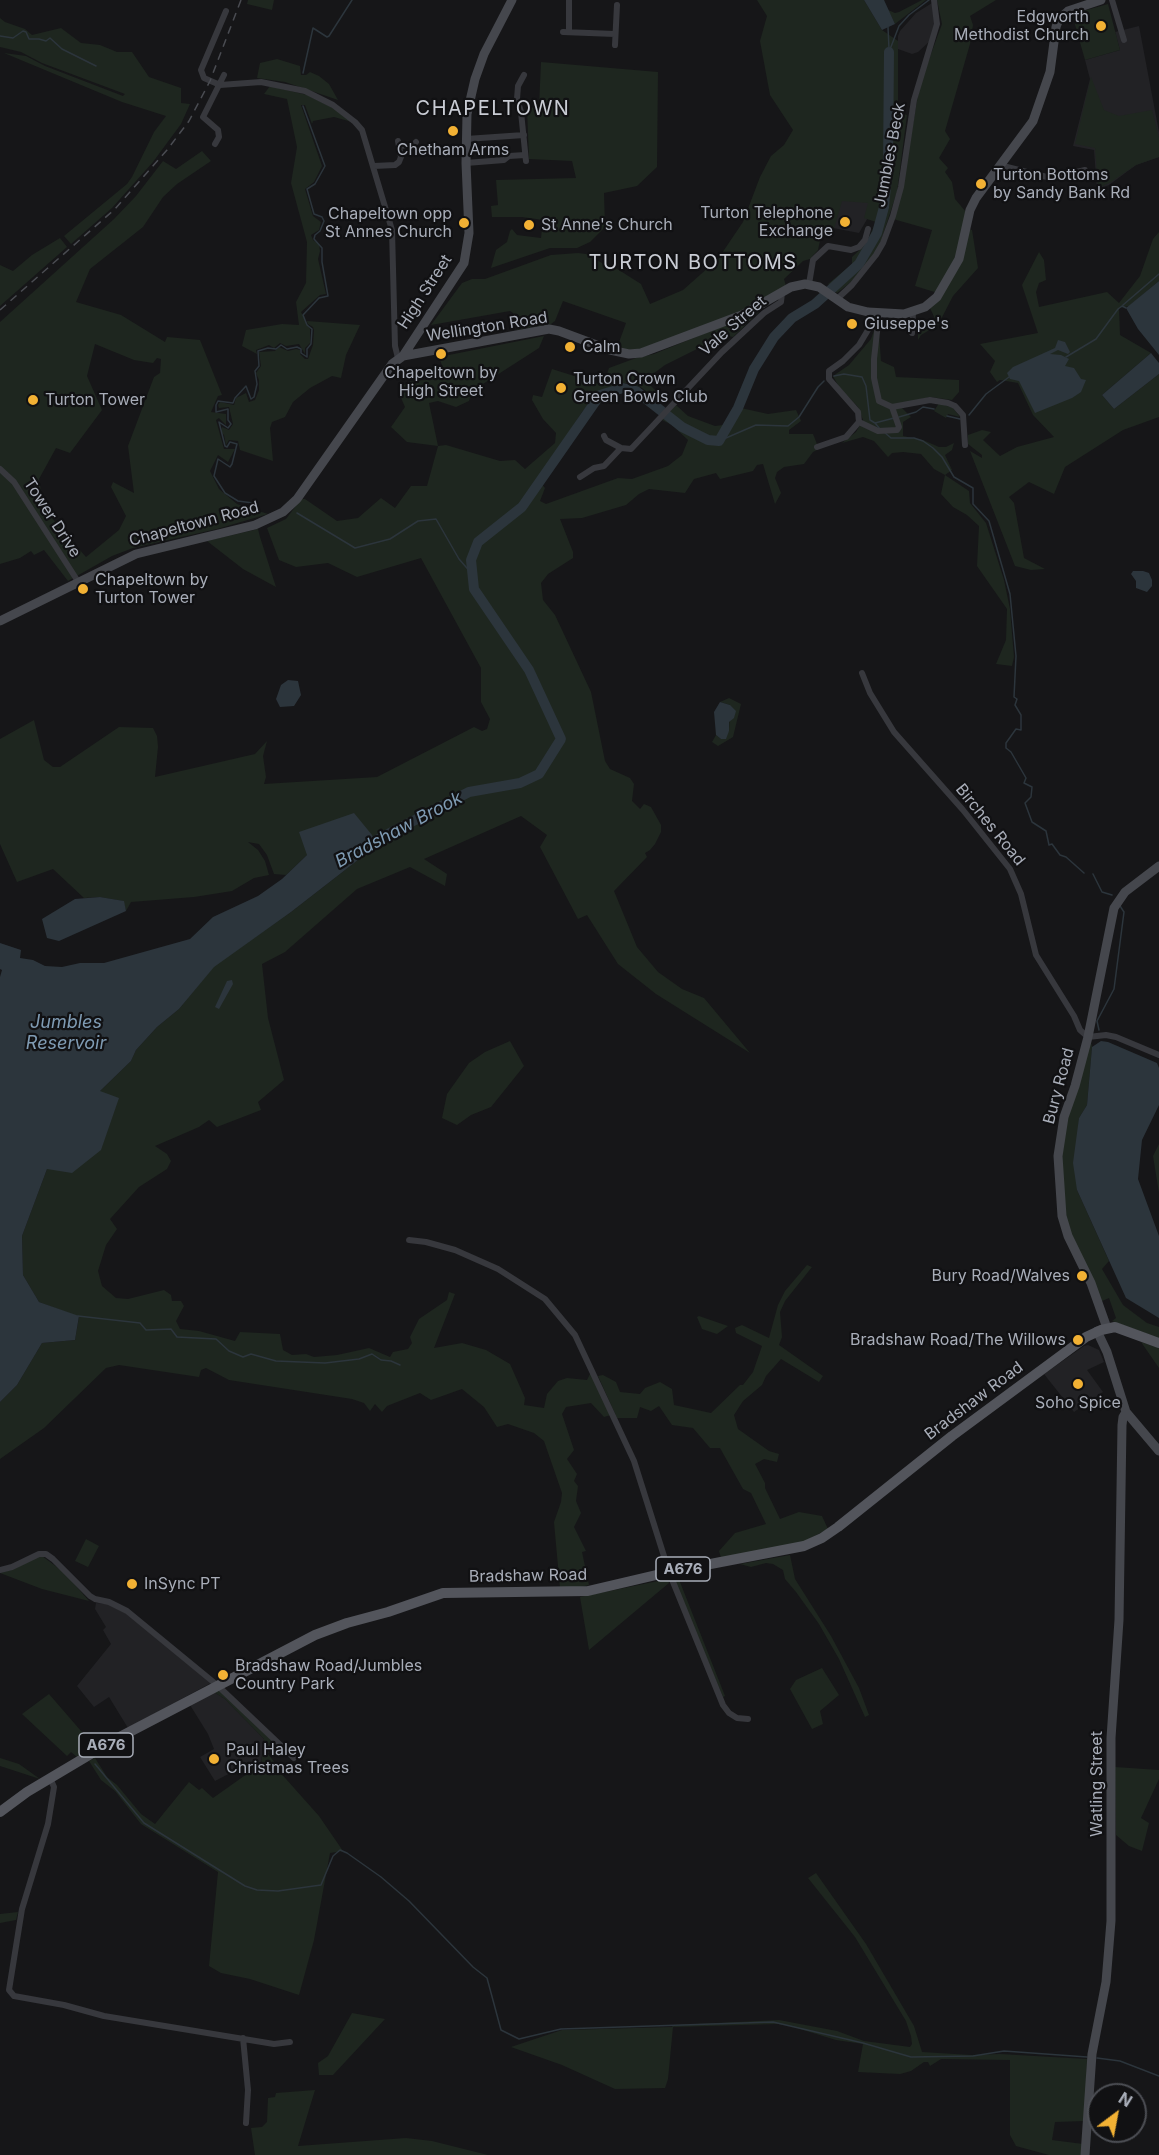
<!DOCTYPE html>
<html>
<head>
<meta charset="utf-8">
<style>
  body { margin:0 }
  #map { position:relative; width:1159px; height:2155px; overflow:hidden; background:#161618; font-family:Inter,sans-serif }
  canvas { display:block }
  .north { position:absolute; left:1087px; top:2083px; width:60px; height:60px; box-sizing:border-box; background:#111113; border:2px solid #4d4f55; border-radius:50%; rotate:32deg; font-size:16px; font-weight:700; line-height:24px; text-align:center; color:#a8adb8 }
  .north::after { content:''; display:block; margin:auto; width:21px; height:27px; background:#f2b134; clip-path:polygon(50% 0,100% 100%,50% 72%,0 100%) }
</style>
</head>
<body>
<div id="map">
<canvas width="1159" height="2155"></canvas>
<div class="north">N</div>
</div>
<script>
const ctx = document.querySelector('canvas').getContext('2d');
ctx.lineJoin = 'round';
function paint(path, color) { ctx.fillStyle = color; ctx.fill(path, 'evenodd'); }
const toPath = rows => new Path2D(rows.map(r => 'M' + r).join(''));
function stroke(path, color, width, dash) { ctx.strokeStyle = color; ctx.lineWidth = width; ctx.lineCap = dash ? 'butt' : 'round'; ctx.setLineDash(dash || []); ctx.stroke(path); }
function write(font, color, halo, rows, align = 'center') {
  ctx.font = font + ' Inter,sans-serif'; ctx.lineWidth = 4.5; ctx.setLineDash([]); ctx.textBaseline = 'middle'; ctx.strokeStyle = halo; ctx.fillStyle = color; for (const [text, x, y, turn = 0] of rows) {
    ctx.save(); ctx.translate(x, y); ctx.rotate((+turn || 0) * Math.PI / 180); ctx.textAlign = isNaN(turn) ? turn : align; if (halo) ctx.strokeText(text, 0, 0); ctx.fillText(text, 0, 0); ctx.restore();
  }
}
paint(toPath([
  [932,3,937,25,929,42,918,52,912,54,898,49,898,36,900,31,916,13],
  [1139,26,1159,132,1159,157,1136,165,1109,185,1097,190,1094,150,1073,146,1090,79,1085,60,1120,50,1115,32],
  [836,194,877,202,859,233,828,227],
  [1088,1345,1099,1350,1104,1362,1087,1370,1103,1392,1074,1412,1044,1374,1084,1346],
  [96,1603,108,1604,127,1614,211,1683,128,1728,109,1697,94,1707,77,1686,111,1644,103,1630,106,1627,95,1609],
  [214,1692,225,1699,264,1739,261,1764,247,1774,242,1767,215,1781,200,1757,214,1749,208,1734,190,1705]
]), '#222225');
paint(toPath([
  [248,0,274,0,272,10,247,4],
  [757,0,864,0,882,30,898,41,898,113,907,115,897,192,880,244,875,254,850,283,837,293,828,284,852,264,852,257,866,244,876,222,864,218,868,203,842,201,834,229,828,228,822,231,818,250,810,259,803,261,784,279,786,286,745,311,635,351,617,348,626,323,563,301,555,321,551,324,517,330,513,313,510,311,431,325,462,283,472,279,485,279,551,255,578,253,586,254,609,267,611,265,641,284,650,304,683,290,718,259,743,222,760,177,771,156,784,145,793,130,770,95,760,41,767,16],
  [922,0,926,0,895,24,888,10,895,13,899,12],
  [937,0,996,0,970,16,973,25,970,44,945,131,950,139,939,158,948,168,945,172,952,182,955,199,966,212,963,227,972,230,978,268,953,296,938,325,921,335,918,340,918,331,935,324,936,321,930,308,941,294,915,286,932,230,893,219,902,187,920,84,942,24],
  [1108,4,1120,50,1085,60,1072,14],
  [0,18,5,22,25,29,32,35,61,28,81,43,100,45,117,52,132,52,149,77,181,88,181,103,190,104,181,124,153,162,112,208,71,244,64,236,127,184,132,177,154,132,166,116,122,102,4,53,26,56,45,66,123,96,125,94,42,63,21,52,0,47],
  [277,59,300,66,301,75,306,75,310,72,319,76,329,84,338,100,285,82,257,78,260,63],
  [541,62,658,72,657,167,637,186,604,193,605,227,590,242,577,248,550,248,491,268,496,250,507,242,510,231,512,229,517,235,541,238,543,220,522,217,492,217,491,206,498,205,496,180,576,178,572,161,529,159,527,108,539,107],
  [1091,77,1104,110,1119,116,1152,110,1159,138,1159,157,1136,165,1111,182,1098,188,1095,148,1075,144],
  [270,86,307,95,335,109,352,122,334,117,313,121,312,124,305,105,301,105,322,166,314,182,305,189,313,216,321,222,319,230,311,235,313,240,319,244,320,251,318,259,326,294,320,295,301,312,310,329,310,343,305,348,305,354,299,344,286,346,280,343,274,348,269,345,256,350,257,354,242,346,246,330,282,324,299,325,296,302,306,283,307,242,291,183,297,147,287,99,264,94],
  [202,151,211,161,177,184,163,197,143,227,90,269,76,302,121,315,165,342,167,337,200,340,222,395,218,396,211,412,226,414,226,425,219,418,216,420,224,449,235,449,228,462,218,455,210,471,219,489,237,504,268,514,217,529,133,548,112,556,68,581,44,550,34,555,31,551,20,558,0,564,0,322,114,219,136,196,163,161,176,169],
  [95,344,134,360,153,363,157,358,161,359,160,373,154,377,128,446,134,493,113,482,111,487,126,516,119,530,86,557,44,509,39,479,56,448,70,453,102,410,87,376],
  [1159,232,1159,281,1129,306,1119,308,1120,335,1151,353,1102,395,1114,409,1159,374,1159,417,1123,430,1065,467,1054,494,1029,482,1009,497,1014,503,1024,558,1045,569,1031,570,1015,566,970,451,982,458,982,455,968,444,968,435,982,430,991,432,983,440,1000,456,1017,447,1054,437,1033,415,1018,383,1000,380,997,382,990,372,995,361,980,344,1038,333,1022,285,1039,252,1044,260,1046,280,1039,283,1036,292,1039,307,1107,292,1119,303,1140,276,1153,239],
  [60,238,67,247,0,306,0,265,13,271,32,255],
  [760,311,733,337,719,334,714,337,705,345,665,365,645,380,657,392,653,397,642,388,631,383,623,383,612,389,598,393,582,412,538,480,545,488,540,501,546,504,618,478,632,479,668,466,682,455,688,440,672,425,662,420,676,405,688,416,715,426,731,424,741,408,768,414,796,410,801,421,789,430,789,434,813,434,819,449,813,452,804,464,784,467,777,472,775,478,781,493,775,504,763,464,757,465,753,471,720,479,716,473,694,479,685,493,649,489,639,494,626,505,582,518,560,519,573,552,573,558,548,574,541,583,543,600,555,615,591,692,605,761,610,769,630,778,634,784,632,801,640,809,644,804,651,807,661,825,661,832,655,844,650,850,645,853,647,857,614,891,637,947,658,972,682,989,704,998,750,1053,656,994,618,964,587,915,578,919,540,847,547,835,521,816,424,859,447,874,445,886,410,867,357,889,285,952,262,964,268,1018,284,1080,258,1102,261,1110,217,1127,209,1120,199,1127,155,1146,167,1154,171,1161,167,1169,139,1187,110,1219,117,1229,106,1245,98,1271,102,1286,116,1298,128,1299,164,1290,171,1295,172,1301,181,1301,184,1306,176,1321,180,1329,199,1331,235,1341,240,1332,280,1334,283,1350,292,1355,306,1354,314,1357,337,1355,369,1348,390,1357,393,1352,408,1349,412,1343,410,1337,419,1319,447,1300,449,1292,455,1294,434,1348,462,1343,486,1350,510,1364,525,1398,524,1405,544,1408,547,1394,558,1381,567,1378,587,1380,591,1372,611,1415,604,1417,591,1403,566,1407,562,1414,574,1450,567,1459,577,1474,574,1481,578,1486,576,1501,581,1513,574,1527,586,1551,582,1552,589,1585,577,1588,560,1588,554,1522,561,1502,562,1493,544,1441,534,1433,508,1424,497,1427,484,1407,462,1389,431,1400,420,1393,387,1406,382,1412,375,1404,370,1411,364,1403,352,1399,229,1380,206,1368,201,1370,199,1377,119,1365,106,1368,44,1428,0,1459,0,1402,17,1385,42,1343,75,1340,79,1317,39,1302,23,1275,22,1236,47,1169,100,1091,131,1061,136,1050,157,1027,179,1009,214,966,291,912,376,846,307,855,286,875,274,874,267,855,259,844,248,842,258,850,265,861,269,875,254,878,232,891,194,897,131,902,126,911,123,901,100,897,84,898,53,869,17,882,0,844,0,739,34,720,44,760,53,767,60,767,119,727,153,728,157,736,158,747,155,777,255,754,267,741,263,756,266,777,264,784,377,777,474,727,482,731,487,729,490,719,481,702,481,668,421,558,357,577,328,563,296,567,279,560,267,528,286,519,301,499,305,499,337,521,358,518,381,498,395,508,411,486,427,486,438,446,407,442,391,427,405,407,398,391,402,386,411,381,426,380,445,374,439,357,544,336,539,348,472,391,469,401,456,407,438,401,429,403,438,446,446,445,500,461,515,460,525,469,555,443,556,433,543,419,532,400,533,395,542,397,552,369,603,385,609,368,636,358,654,354],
  [307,321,360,325,346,355,341,378,332,376,310,388,293,402,285,417,272,422,270,428,273,461,240,450,238,441,229,440,226,445,224,435,221,432,222,427,229,430,233,424,229,407,219,408,218,405,220,402,234,405,236,398,246,393,249,402,255,400,259,390,259,380,256,373,261,366,259,352,275,351,279,347,288,351,296,349,300,350,300,354,305,359,308,359,313,345,314,330,313,327,308,324],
  [875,328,879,333,881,361,894,367,896,377,959,380,959,392,952,400,930,397,899,405,911,417,903,422,903,436,923,440,939,447,946,447,954,443,952,450,945,455,952,470,945,475,969,491,970,503,986,523,1004,580,1010,609,1014,657,1012,666,996,664,1006,640,1007,609,977,566,979,526,967,515,953,507,941,494,945,475,934,469,921,454,903,452,892,453,888,457,874,441,863,437,842,443,856,432,863,420,858,407,839,387,833,376,849,365,871,339],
  [939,403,953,408,960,417,948,414,946,418,934,411],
  [258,529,260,537,276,587,243,569,207,541],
  [729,698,741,704,733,737,718,746,712,742,716,735,721,739,729,731,730,705,720,702],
  [510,1041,524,1066,491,1107,471,1115,457,1125,442,1118,447,1094,469,1063,485,1052],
  [1091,1041,1092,1047,1087,1105,1079,1118,1077,1190,1109,1261,1102,1269,1123,1305,1147,1323,1159,1327,1159,1338,1112,1321,1116,1318,1109,1298,1100,1302,1070,1237,1065,1216,1060,1157,1066,1118],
  [1159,1144,1159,1193,1153,1156],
  [807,1265,812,1267,785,1301,780,1312,782,1337,779,1345,823,1376,819,1382,781,1359,766,1376,762,1385,743,1401,734,1415,738,1429,769,1451,779,1454,777,1462,764,1459,755,1464,765,1483,765,1488,780,1519,799,1512,822,1516,828,1529,803,1542,721,1558,719,1551,735,1533,766,1524,751,1493,743,1489,720,1448,710,1448,693,1428,672,1425,659,1406,651,1411,640,1407,637,1418,617,1418,598,1376,603,1375,616,1382,620,1392,640,1394,645,1388,660,1382,672,1389,674,1405,711,1413,740,1385,743,1385,753,1372,762,1346,736,1333,735,1328,742,1325,769,1338,778,1305,785,1291],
  [699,1316,728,1326,717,1334,702,1329,697,1317],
  [1141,1342,1159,1348,1159,1368],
  [86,1539,99,1546,88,1567,75,1561],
  [790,1555,795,1579,831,1636,859,1688,869,1715,865,1717,839,1659,819,1624,796,1592,785,1579,783,1570,773,1564,766,1563,751,1567,740,1564],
  [42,1556,65,1573,89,1601,42,1589,0,1573,14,1569,36,1557],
  [678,1577,725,1696,723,1697,673,1578],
  [668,1579,669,1583,589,1650,580,1597],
  [822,1668,839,1695,820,1711,823,1724,812,1729,790,1689,796,1680],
  [218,1689,274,1742,268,1754,279,1768,278,1770,319,1816,343,1851,330,1853,314,1940,299,1995,250,1979,221,1973,209,1966,218,1872,141,1824,115,1791,101,1780,89,1761,95,1758,107,1777,117,1785,141,1814,155,1824,189,1782,199,1790,202,1788,213,1798,261,1764,264,1739,225,1699,214,1692],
  [49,1694,94,1746,77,1757,71,1752,67,1756,22,1714],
  [0,1758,19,1764,40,1779,0,1766],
  [1115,1767,1159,1770,1159,1779,1141,1818,1149,1823,1142,1851,1129,1846,1116,1835],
  [816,1873,866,1944,914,2026,922,2052,971,2055,1000,2054,1087,2059,1085,2121,1055,2122,1052,2140,1083,2144,1082,2155,1049,2155,1016,2146,1010,2135,1010,2060,941,2059,930,2066,928,2062,924,2062,911,2071,900,2074,858,2072,863,2044,836,2040,790,2026,778,2024,673,2027,668,2079,665,2088,615,2089,562,2065,511,2047,562,2030,672,2027,673,2025,779,2020,837,2031,864,2041,910,2047,912,2044,911,2036,906,2021,855,1937,808,1878],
  [18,1912,16,1920,0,1923,0,1914],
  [352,2013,385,2019,333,2075,319,2075,318,2063,328,2056],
  [315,2090,298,2146,406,2138,432,2141,488,2155,255,2155,251,2128,262,2127,267,2122,268,2098,275,2097,276,2093]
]), '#1e261f');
paint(toPath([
  [864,0,884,0,895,24,882,30],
  [1159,281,1159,355,1138,329,1126,308],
  [1058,340,1065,342,1070,352,1068,354,1058,350,1050,354,1061,355,1069,359,1065,366,1074,368,1081,379,1086,380,1081,392,1072,398,1035,413,1019,381,1010,379,1007,373,1013,367,1055,348],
  [1151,353,1159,363,1159,374,1114,409,1102,395],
  [1133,571,1143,571,1149,573,1152,580,1152,586,1147,592,1136,588,1136,581,1131,574],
  [288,680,298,681,301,695,294,706,280,707,276,699,281,685],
  [720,702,730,705,736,711,734,718,729,722,729,731,726,739,721,739,716,735,714,712],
  [354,813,372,835,376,846,291,912,214,967,179,1009,157,1027,136,1050,131,1061,100,1091,119,1098,101,1150,72,1173,47,1169,22,1236,23,1275,39,1302,79,1316,75,1340,42,1343,17,1385,0,1402,0,977,2,970,0,969,0,943,21,950,20,958,33,960,45,966,62,967,80,963,104,963,190,939,213,917,258,896,282,879,307,855,299,832],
  [100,897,124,901,126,911,59,941,47,938,42,919,75,899],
  [232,980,233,984,219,1009,215,1007,227,981],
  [1101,1041,1108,1042,1157,1063,1159,1068,1159,1105,1142,1140,1138,1179,1159,1236,1159,1318,1126,1298,1077,1190,1073,1163,1079,1118,1087,1105,1092,1047]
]), '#2c353c');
stroke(toPath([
  [888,27,889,49],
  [0,36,13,38,23,31,26,32,29,39,39,39,46,41,50,38,62,49,96,66],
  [889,52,899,26,909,15,929,0],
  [303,73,313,28,327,37,329,36,352,0],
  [1123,305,1159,274],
  [1066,357,1096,339,1118,309,1122,306,1126,308],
  [834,376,844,374,862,377,866,386,870,420,875,423,894,418],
  [969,415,986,394,1009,377],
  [947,416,960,419],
  [899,417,916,412,923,407,934,409],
  [875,423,880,429],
  [884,432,891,438,914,438,923,441,933,448,942,457,954,477,973,488,973,504,989,521,1010,594,1016,656,1014,697,1017,699,1015,705,1021,715,1021,730,1016,729,1006,743,1006,748,1011,752,1026,778,1024,783,1032,787,1031,797,1025,803,1032,822,1046,831,1049,845,1052,844,1060,855,1066,857,1084,873],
  [719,441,756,425,788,426,799,417,818,387,824,381],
  [258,506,253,503,238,501,225,493,214,476,218,459,230,467,232,464,237,444,230,442,227,447,225,446,219,422,228,428,231,424,228,420,228,409,216,412,216,405,218,401,233,403,235,398,246,386,251,399,254,397,257,384,255,371,259,366,258,351,268,348,276,349,281,345,287,349,297,347,301,349,301,353,307,357,307,349,311,344,312,329,307,325,303,315,319,298,328,296,322,262,322,248,314,239,315,235,320,231,324,221,322,217,314,214,307,189,315,184,325,166,303,106],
  [297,513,355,548,390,539,418,521,436,519,459,559,473,575],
  [1093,874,1102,892,1112,895],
  [1099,1030,1097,1021,1114,989,1124,912,1120,906],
  [78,1316,140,1323,146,1330,171,1329,177,1337,216,1339,229,1351,243,1357,251,1354,276,1361,325,1363,359,1359,372,1354,381,1360,391,1361,400,1365],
  [95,1764,144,1823,245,1886,257,1890,278,1891,321,1885,333,1856,340,1850,347,1853,381,1877,409,1901,473,1967,487,1978,501,2030,519,2039,561,2029,773,2022,863,2043,911,2057,973,2056,1004,2051,1087,2057],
  [1097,2058,1120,2061,1159,2076]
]), '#2c353c', 1.5);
stroke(toPath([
  [363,847,469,792,520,783,539,774,561,739,529,670,474,589,471,560,478,542,522,507,600,395,623,388,636,391,682,427,708,440,719,441,738,408,754,369,774,337,792,318,815,304,859,264,877,233,884,207,888,166,889,52]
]), '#2c353c', 10);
stroke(toPath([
  [569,0,569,32],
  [1112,0,1124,40],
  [226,11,201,70,204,78,220,85,261,82,305,91,333,105,355,122,362,130,392,230,395,346,398,358],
  [563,32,615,34],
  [615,45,617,5],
  [524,75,518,86,517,99,521,112,526,161],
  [466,139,524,135],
  [215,144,219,137,218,130,203,117,224,75],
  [399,146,413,145,416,142],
  [466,163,504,160,509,156,525,155],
  [999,165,1051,178,1085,170],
  [374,166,395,165,399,162,401,157,398,141],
  [809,284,813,260,828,246,851,250,859,247,865,240,868,229],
  [836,300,852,285,876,255,883,243,893,216,901,187,914,100,937,24,934,0],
  [879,314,874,359,874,378,879,401,892,407,930,400,948,403,955,406,963,415,965,445],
  [912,333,913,312],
  [859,422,878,431,897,430,899,427,892,407],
  [604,436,606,440,621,448],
  [817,447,846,437,859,422,858,412,829,379,829,371,843,361,859,345,871,325,875,313],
  [621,448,631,449,722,352,764,313,781,302,782,293],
  [0,469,14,482,79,583],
  [580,477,594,468,604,466,621,448],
  [862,673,870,693,894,732,963,810,1010,869,1021,894,1036,955,1074,1016,1080,1030,1088,1037,1106,1035,1116,1037,1159,1055],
  [409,1240,426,1242,455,1250,498,1269,545,1299,575,1335,634,1461,669,1572,723,1705,729,1713,737,1718,748,1719],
  [0,1570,12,1567,39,1554,46,1554,53,1559,90,1596,95,1599,109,1602,127,1611,217,1685,294,1758],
  [50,1778,54,1787,48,1824,22,1909,9,1990,14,1996,64,2005,104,2016,274,2044,290,2042],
  [243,2038,248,2090,246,2123]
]), '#37383d', 6);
stroke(toPath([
  [403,356,464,263,469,233,466,163,467,114,475,79,484,54,512,0],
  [0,621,136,554,255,525,283,512,297,499,392,364,403,356,549,329,559,331,610,350,629,354,641,353,742,315,791,287,805,284,819,287,848,307,868,312,904,314,925,307,937,297,959,259,970,210,976,198,1033,121,1050,72,1056,27,1059,19,1068,11,1101,0],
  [1107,1328,1091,1283,1068,1236,1062,1216,1058,1156,1064,1117,1075,1086,1088,1037,1114,908,1125,892,1159,866],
  [1097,1331,1107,1352,1126,1412,1159,1451],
  [1085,2155,1092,2054,1106,1982,1111,1921,1111,1738,1119,1620,1122,1425,1123,1417,1126,1412]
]), '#45474d', 9);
stroke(toPath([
  [0,1812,27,1792,116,1739,315,1635,347,1623,388,1612,443,1593,588,1591,669,1572,804,1546,822,1538,838,1527,952,1436,1086,1337,1101,1330,1115,1327,1159,1343]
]), '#53555c', 10);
stroke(toPath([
  [0,310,115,209,167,150,189,121,210,81,241,0]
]), '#4a4c52', 1.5, [8, 6]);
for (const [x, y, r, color] of [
  [1101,26,6,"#f2b134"],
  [453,131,6,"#f2b134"],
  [981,184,6,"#f2b134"],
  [845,222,6,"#f2b134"],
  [464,223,6,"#f2b134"],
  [529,225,6,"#f2b134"],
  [852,324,6,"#f2b134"],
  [570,347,6,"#f2b134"],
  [441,354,6,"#f2b134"],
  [561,388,6,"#f2b134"],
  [33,400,6,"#f2b134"],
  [83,589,6,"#f2b134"],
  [1082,1276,6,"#f2b134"],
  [1078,1340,6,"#f2b134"],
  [1078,1384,6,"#f2b134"],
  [132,1584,6,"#f2b134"],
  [223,1675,6,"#f2b134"],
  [214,1759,6,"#f2b134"]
]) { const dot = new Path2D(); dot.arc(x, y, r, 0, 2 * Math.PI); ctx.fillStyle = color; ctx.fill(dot); stroke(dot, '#111113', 2); }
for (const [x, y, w] of [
  [683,1569,54],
  [106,1745,54]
]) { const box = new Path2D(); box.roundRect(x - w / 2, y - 12, w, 24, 4.5); ctx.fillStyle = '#111113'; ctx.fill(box); stroke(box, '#a8adb8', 1.5); }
write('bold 15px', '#a8adb8', null, [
  ["A676",683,1569],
  ["A676",106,1745]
]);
write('16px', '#a8adb8', '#111113', [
  ["Edgworth",1089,17,"right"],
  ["Methodist Church",1089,35,"right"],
  ["Chetham Arms",453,150,"center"],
  ["Turton Bottoms",993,175],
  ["by Sandy Bank Rd",993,193],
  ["Turton Telephone",833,213,"right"],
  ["Exchange",833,231,"right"],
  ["Chapeltown opp",452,214,"right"],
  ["St Annes Church",452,232,"right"],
  ["St Anne's Church",541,225],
  ["Giuseppe's",864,324],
  ["Calm",582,347],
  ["Chapeltown by",441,373,"center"],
  ["High Street",441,391,"center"],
  ["Turton Crown",573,379],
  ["Green Bowls Club",573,397],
  ["Turton Tower",45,400],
  ["Chapeltown by",95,580],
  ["Turton Tower",95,598],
  ["Bury Road/Walves",1070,1276,"right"],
  ["Bradshaw Road/The Willows",1066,1340,"right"],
  ["Soho Spice",1078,1403,"center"],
  ["InSync PT",144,1584],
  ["Bradshaw Road/Jumbles",235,1666],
  ["Country Park",235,1684],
  ["Paul Haley",226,1750],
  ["Christmas Trees",226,1768]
], 'left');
write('16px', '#a8adb8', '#111113', [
  ["Jumbles Beck",890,155,-79],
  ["High Street",425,292,-57],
  ["Vale Street",733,326,-41],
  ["Wellington Road",487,327,-9],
  ["Tower Drive",52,518,57],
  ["Chapeltown Road",194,524,-15],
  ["Birches Road",990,825,51],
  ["Bury Road",1059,1086,-75],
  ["Bradshaw Road",974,1401,-37],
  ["Bradshaw Road",528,1576,-1],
  ["Watling Street",1097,1784,-90]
]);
write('italic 18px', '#7f9bb3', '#111113', [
  ["Bradshaw Brook",399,830,-28],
  ["Jumbles",66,1023],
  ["Reservoir",66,1044]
]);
ctx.letterSpacing = '1.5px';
write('20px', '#c9ccd4', '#111113', [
  ["CHAPELTOWN",493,109],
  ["TURTON BOTTOMS",693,263]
]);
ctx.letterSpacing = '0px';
</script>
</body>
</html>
